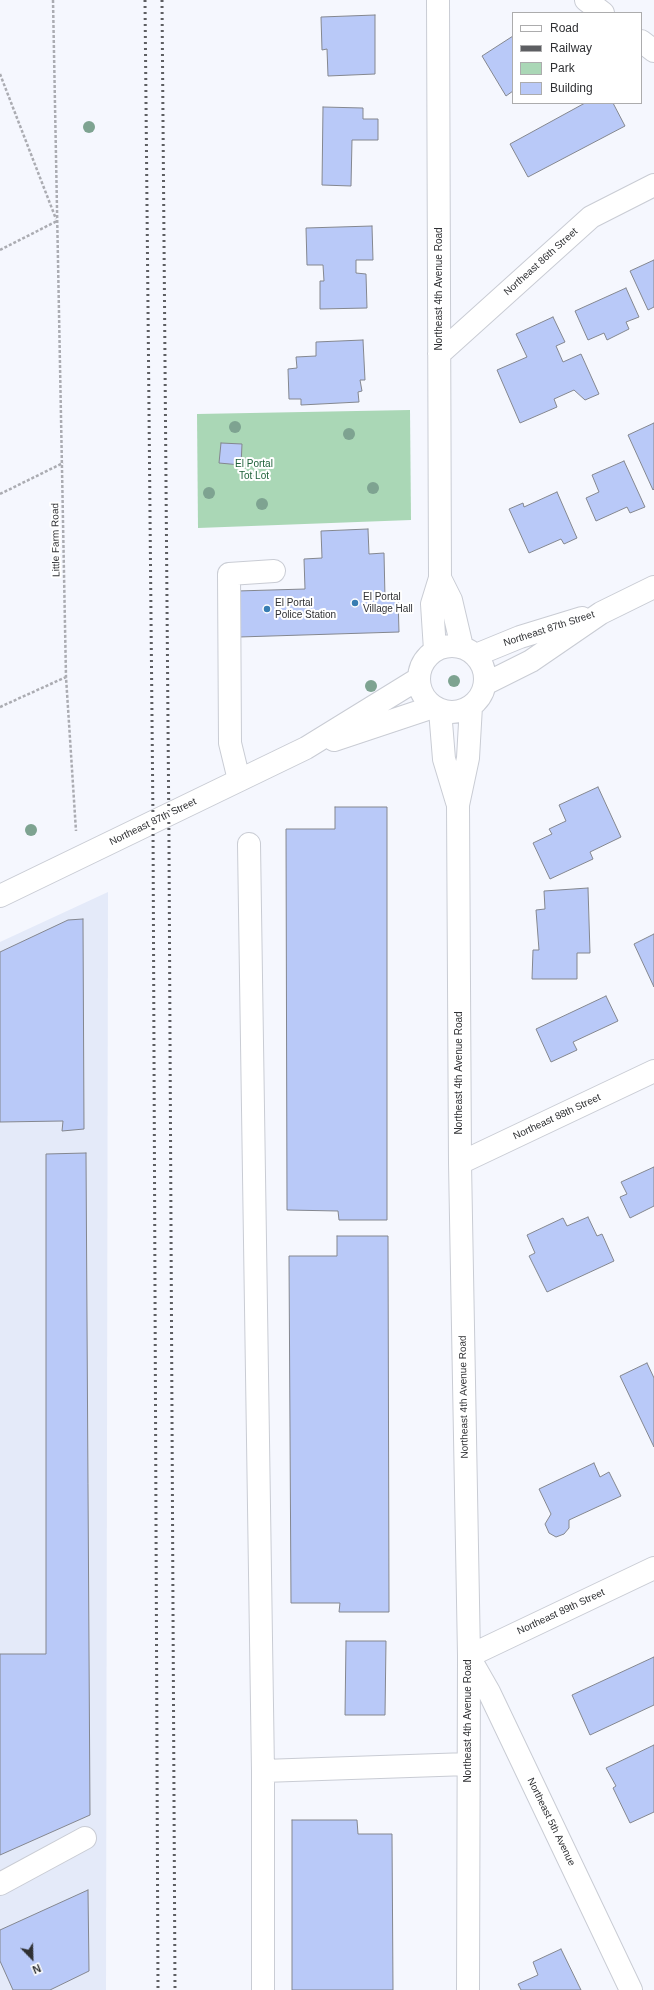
<!DOCTYPE html>
<html>
<head>
<meta charset="utf-8">
<style>
  body { margin:0 }
  #map { position:relative; width:654px; height:1990px; overflow:hidden; background:#f5f7fe; font-family:Helvetica,sans-serif }
  canvas { display:block }
  .legend { position:absolute; left:512px; top:12px; width:130px; height:92px; box-sizing:border-box; background:#fff; border:1px solid #acacad; margin:0; padding:5px 7px; list-style:none; font-size:12px; color:#2f3033 }
  .legend li { display:flex; align-items:center; gap:8px; height:20px }
  .legend b { width:20px; border:1px solid #acacad }
  .north { position:absolute; left:12px; top:1938px; width:40px; height:40px; -webkit-text-stroke:3px #fff; paint-order:stroke; rotate:157deg; font-size:11px; font-weight:700; line-height:16px; text-align:center; color:#2f3033 }
  .north::after { content:''; display:block; margin:auto; width:14px; height:18px; background:#2f3033; clip-path:polygon(50% 0,100% 100%,50% 72%,0 100%) }
</style>
</head>
<body>
<div id="map">
<canvas width="654" height="1990"></canvas>
<ul class="legend">
<li><b style="height:5px;background:#fff"></b>Road</li>
<li><b style="height:5px;background:#5d5e62"></b>Railway</li>
<li><b style="height:11px;background:#aad7b6"></b>Park</li>
<li><b style="height:11px;background:#b9c9f8"></b>Building</li>
</ul>
<div class="north">N</div>
</div>
<script>
const ctx = document.querySelector('canvas').getContext('2d');
ctx.lineJoin = 'round';
function paint(path, color) { ctx.fillStyle = color; ctx.fill(path, 'evenodd'); }
const toPath = rows => new Path2D(rows.map(r => 'M' + r).join(''));
function stroke(path, color, width, dash) { ctx.strokeStyle = color; ctx.lineWidth = width; ctx.lineCap = dash ? 'butt' : 'round'; ctx.setLineDash(dash || []); ctx.stroke(path); }
function write(font, color, halo, rows, align = 'center') {
  ctx.font = font + ' Helvetica,sans-serif'; ctx.lineWidth = 4; ctx.setLineDash([]); ctx.textBaseline = 'middle'; ctx.strokeStyle = halo; ctx.fillStyle = color; for (const [text, x, y, turn = 0] of rows) {
    ctx.save(); ctx.translate(x, y); ctx.rotate((+turn || 0) * Math.PI / 180); ctx.textAlign = isNaN(turn) ? turn : align; if (halo) ctx.strokeText(text, 0, 0); ctx.fillText(text, 0, 0); ctx.restore();
  }
}
paint(toPath([
  [108,892,106,1990,0,1990,0,942]
]), '#e4eaf9');
paint(toPath([
  [410,410,411,520,198,528,197,414]
]), '#aad7b6');
const building = toPath([
  [375,15,375,74,328,76,327,49,322,50,321,17,375,15],
  [513,36,513,91,506,96,482,56,513,36],
  [585,103,613,103,625,126,528,177,510,144,585,103],
  [323,107,363,108,363,119,378,119,378,140,352,140,351,186,322,185,323,107],
  [372,226,373,260,356,260,356,273,366,274,367,308,320,309,320,281,324,281,323,265,307,265,306,228,372,226],
  [654,260,654,307,648,310,630,271,654,260],
  [626,288,639,317,626,322,629,329,607,340,604,333,588,340,575,311,626,288],
  [553,317,565,342,556,346,563,362,581,354,599,394,585,400,574,390,554,399,557,407,520,423,497,370,527,357,516,334,553,317],
  [363,340,365,380,360,380,362,391,358,392,359,402,301,405,301,399,289,399,288,369,297,368,296,357,316,356,316,342,363,340],
  [654,423,654,489,653,490,628,435,654,423],
  [221,443,242,444,241,465,219,463,221,443],
  [624,461,645,507,630,513,627,507,596,521,586,498,599,492,592,475,624,461],
  [557,492,577,538,564,544,561,539,529,553,509,509,523,503,524,507,557,492],
  [368,529,369,554,384,553,385,598,398,598,399,632,239,637,237,591,305,589,304,559,322,558,321,531,368,529],
  [598,787,621,837,590,852,593,859,550,879,533,843,552,834,549,829,566,821,559,805,598,787],
  [335,807,387,807,387,1220,339,1220,338,1211,287,1210,286,829,335,829,335,807],
  [588,888,590,953,577,953,577,979,532,979,533,950,539,950,536,910,545,909,544,891,588,888],
  [83,919,84,1129,62,1131,63,1121,0,1122,0,952,68,920,83,919],
  [654,934,654,987,634,944,654,934],
  [606,996,618,1021,573,1042,577,1050,551,1062,536,1029,606,996],
  [86,1153,90,1815,0,1855,0,1654,46,1654,46,1154,86,1153],
  [654,1167,654,1206,630,1218,620,1197,627,1194,621,1182,654,1167],
  [588,1217,597,1236,602,1234,614,1261,547,1292,529,1256,535,1253,527,1235,563,1218,567,1226,588,1217],
  [337,1236,388,1236,389,1612,339,1612,340,1603,291,1603,289,1256,337,1256,337,1236],
  [647,1363,654,1378,654,1447,620,1376,647,1363],
  [594,1463,600,1477,609,1472,621,1496,569,1520,569,1528,564,1534,556,1537,549,1533,545,1524,551,1514,539,1489,594,1463],
  [346,1641,386,1641,385,1715,345,1715,346,1641],
  [654,1657,654,1705,590,1735,572,1695,654,1657],
  [654,1745,654,1812,630,1823,613,1788,616,1786,606,1768,654,1745],
  [292,1820,357,1820,358,1834,392,1834,393,1990,292,1990,292,1820],
  [88,1890,89,1971,50,1990,13,1990,0,1961,0,1930,88,1890],
  [561,1949,581,1990,521,1990,518,1984,538,1975,533,1962,561,1949]
]);
paint(building, '#b9c9f8');
stroke(building, '#84878f', 1);
const minor = toPath([
  [586,0,603,13],
  [641,41,654,51],
  [439,354,591,217,654,185],
  [440,578,451,600,462,647],
  '419 679a33 33 0 1 1 66 0a33 33 0 1 1-66 0Z',
  [435,650,432,604,440,578,438,0],
  [476,655,520,637,582,618],
  [485,684,531,661,601,613,654,587],
  [440,710,444,759,457,802],
  [334,740,433,707],
  [239,780,230,743,229,574,274,571],
  [249,844,263,1771],
  [0,896,306,748,418,679],
  [460,1163,654,1071],
  [469,1656,654,1568],
  [469,1657,489,1692,631,1990],
  [0,1884,85,1838],
  [263,1990,263,1771,468,1764],
  [468,1990,469,1656,460,1163,458,805,468,758,471,706]
]);
stroke(minor, '#c9ccd4', 24);
stroke(toPath([
  [53,0,66,677,76,831],
  [0,74,56,219],
  [0,250,57,221],
  [0,494,63,463],
  [0,707,66,677]
]), '#abacb2', 2.5, [3, 2]);
stroke(minor, '#fff', 22);
stroke(toPath([
  [145,0,153,821,158,1990],
  [162,0,169,844,175,1990]
]), '#5d5e62', 3, [2, 4]);
ctx.fillStyle = '#7ea391';
for (const [x, y] of [
  [89,127],
  [235,427],
  [349,434],
  [373,488],
  [209,493],
  [262,504],
  [454,681],
  [371,686],
  [31,830]
]) { ctx.beginPath(); ctx.arc(x, y, 6, 0, 2 * Math.PI); ctx.fill(); }
for (const [x, y, r, color] of [
  [355,603,4,"#387db2"],
  [267,609,4,"#387db2"]
]) { const dot = new Path2D(); dot.arc(x, y, r, 0, 2 * Math.PI); ctx.fillStyle = color; ctx.fill(dot); stroke(dot, '#fff', 1.5); }
write('10px', '#2f3033', '#fff', [
  ["Northeast 86th Street",541,262,-42],
  ["Northeast 4th Avenue Road",439,289,-90],
  ["Little Farm Road",56,540,-91],
  ["Northeast 87th Street",549,629,-18],
  ["Northeast 87th Street",153,822,-26],
  ["Northeast 4th Avenue Road",459,1073,-90],
  ["Northeast 88th Street",557,1117,-25],
  ["Northeast 4th Avenue Road",464,1397,-91],
  ["Northeast 89th Street",561,1612,-25],
  ["Northeast 4th Avenue Road",468,1721,-90],
  ["Northeast 5th Avenue",551,1822,64]
]);
write('10px', '#1d5f38', '#fff', [
  ["El Portal",254,464],
  ["Tot Lot",254,476]
]);
write('10px', '#2f3033', '#fff', [
  ["El Portal",363,597],
  ["Village Hall",363,609],
  ["El Portal",275,603],
  ["Police Station",275,615]
], 'left');
</script>
</body>
</html>
